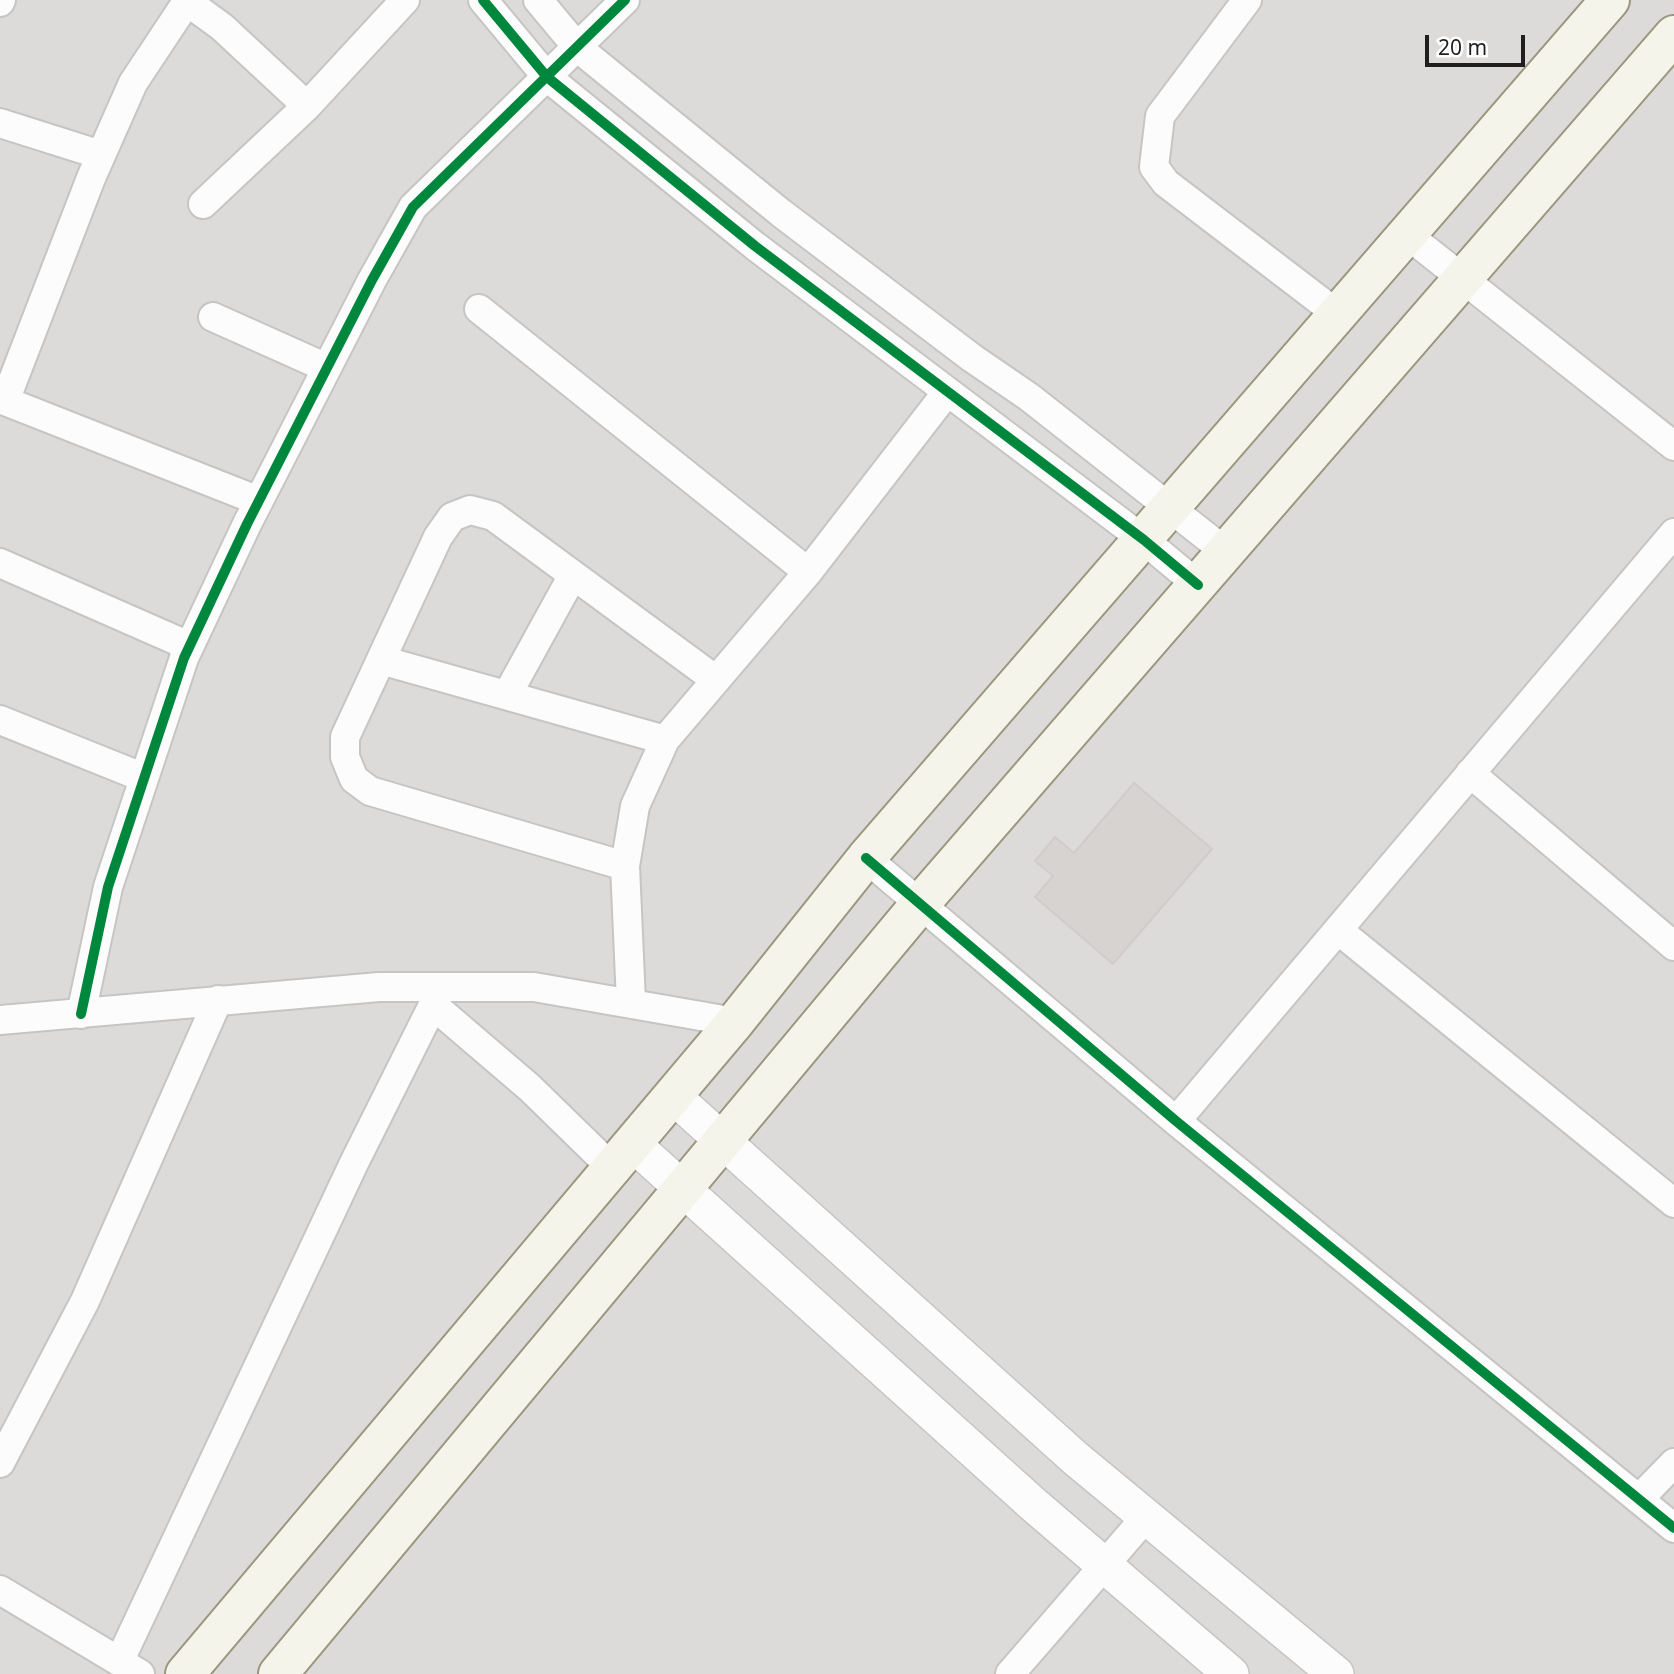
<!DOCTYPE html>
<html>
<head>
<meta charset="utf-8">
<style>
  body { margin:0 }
  #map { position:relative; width:1674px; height:1674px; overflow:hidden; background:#eeebe8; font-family:"Noto Sans",sans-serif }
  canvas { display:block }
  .scale { position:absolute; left:1425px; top:35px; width:100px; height:32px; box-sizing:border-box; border:4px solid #1f1f1f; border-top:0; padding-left:9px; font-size:21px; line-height:24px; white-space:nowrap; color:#1f1f1f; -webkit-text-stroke:5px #fff; paint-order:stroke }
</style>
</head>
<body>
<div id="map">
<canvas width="1674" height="1674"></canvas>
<div class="scale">20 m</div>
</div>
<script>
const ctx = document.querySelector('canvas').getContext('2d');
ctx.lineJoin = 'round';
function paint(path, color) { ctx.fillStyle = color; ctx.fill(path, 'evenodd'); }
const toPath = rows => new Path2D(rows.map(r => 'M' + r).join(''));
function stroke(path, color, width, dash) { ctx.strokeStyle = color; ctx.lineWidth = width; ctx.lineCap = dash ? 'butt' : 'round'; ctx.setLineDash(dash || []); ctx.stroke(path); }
paint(toPath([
  [0,0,1674,0,1674,1674,0,1674]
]), '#dddbd9');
const building = toPath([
  [1134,783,1212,849,1113,964,1035,897,1053,876,1035,861,1055,837,1074,853,1134,783]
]);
paint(building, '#d6d3d0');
stroke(building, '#d1ccc9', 2);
const minor = toPath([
  [185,0,222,27,307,106],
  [483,0,547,77,755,246,1144,540,1198,585],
  [538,0,578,48,781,213,972,358,1029,397,1226,552],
  [1247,0,1160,116,1154,167,1166,183,1336,313],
  [0,2,1,0],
  [0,123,101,155],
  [203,204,307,106,405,0],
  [1405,233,1674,446],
  [479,309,808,572],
  [213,317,327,368],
  [0,399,259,501],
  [5,401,91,178,133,83,188,0],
  [0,563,189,646],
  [381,660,665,740],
  [507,695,573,575],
  [0,720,142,777],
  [1470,773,1674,946],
  [866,858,1176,1121,1674,1528],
  [625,866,370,791,354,779,345,757,345,737,438,537,452,517,470,510,493,516,716,680],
  [1338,930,1674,1203],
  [631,1002,625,866,635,806,665,740,808,572,947,392],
  [433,1005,530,1088,611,1167],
  [81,1014,108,887,184,658,247,524,372,280,413,207,625,0],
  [0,1020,379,987,534,987,735,1022],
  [1176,1121,1674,533],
  [0,1463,85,1301,218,1000],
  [1639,1499,1674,1463],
  [0,1590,140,1674],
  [120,1660,354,1163,442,987],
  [1010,1674,1146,1517]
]);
const tertiary = toPath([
  [673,1096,1075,1458,1336,1674],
  [632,1143,1034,1505,1231,1674]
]);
const secondary = toPath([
  [185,1674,735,1022,866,858,1610,0],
  [278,1674,920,904,1674,35]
]);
stroke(minor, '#c6c5c4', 32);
stroke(tertiary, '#c6c5c4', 38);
stroke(secondary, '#99987e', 42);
stroke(minor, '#fcfcfc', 28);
stroke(tertiary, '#fcfcfc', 35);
stroke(secondary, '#f4f4eb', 38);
stroke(toPath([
  [483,0,547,77,755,246,1144,540,1198,585],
  [866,858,1176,1121,1674,1528],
  [81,1014,108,887,184,658,247,524,372,280,413,207,625,0]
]), '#00873e', 10);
</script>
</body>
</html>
